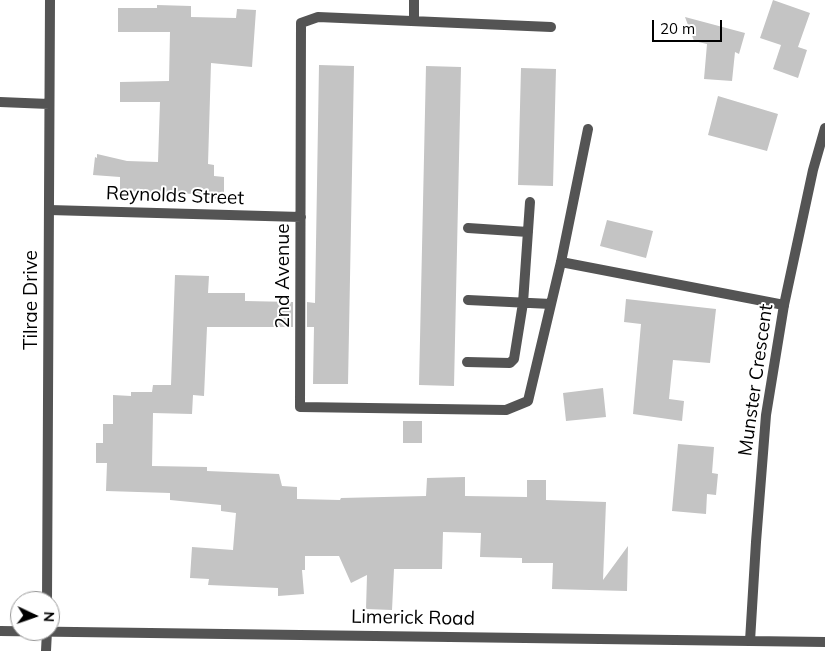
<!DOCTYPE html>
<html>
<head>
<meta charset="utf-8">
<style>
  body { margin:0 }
  #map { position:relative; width:825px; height:651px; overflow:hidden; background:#fff; font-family:Mulish,sans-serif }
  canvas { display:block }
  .north { position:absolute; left:10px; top:591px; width:50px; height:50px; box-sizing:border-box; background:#fff; border:1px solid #999; border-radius:50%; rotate:93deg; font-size:14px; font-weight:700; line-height:20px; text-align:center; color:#000 }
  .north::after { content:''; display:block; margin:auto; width:18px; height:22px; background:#000; clip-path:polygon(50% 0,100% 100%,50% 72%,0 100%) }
  .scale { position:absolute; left:652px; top:20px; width:70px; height:22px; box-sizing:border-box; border:2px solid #000; border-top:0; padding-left:6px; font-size:15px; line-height:18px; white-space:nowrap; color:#000; -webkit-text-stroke:4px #fff; paint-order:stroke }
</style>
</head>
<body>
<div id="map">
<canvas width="825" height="651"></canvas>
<div class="north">N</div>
<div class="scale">20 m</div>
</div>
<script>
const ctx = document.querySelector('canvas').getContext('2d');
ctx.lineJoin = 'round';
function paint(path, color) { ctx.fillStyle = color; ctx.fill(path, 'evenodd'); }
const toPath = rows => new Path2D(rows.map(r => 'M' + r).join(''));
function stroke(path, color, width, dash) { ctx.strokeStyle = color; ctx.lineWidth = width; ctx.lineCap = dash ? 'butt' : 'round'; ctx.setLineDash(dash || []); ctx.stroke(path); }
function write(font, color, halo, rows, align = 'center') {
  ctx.font = font + ' Mulish,sans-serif'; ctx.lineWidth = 4; ctx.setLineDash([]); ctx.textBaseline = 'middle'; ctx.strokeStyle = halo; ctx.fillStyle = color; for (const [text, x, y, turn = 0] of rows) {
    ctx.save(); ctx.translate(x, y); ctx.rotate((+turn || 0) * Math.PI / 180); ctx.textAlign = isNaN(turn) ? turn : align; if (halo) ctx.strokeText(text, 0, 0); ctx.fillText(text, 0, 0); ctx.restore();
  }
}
paint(toPath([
  [773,0,810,13,798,47,807,50,798,78,773,69,781,45,760,38],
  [157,5,191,6,191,17,236,18,237,9,256,10,252,67,211,63,208,164,214,165,214,176,224,177,224,199,196,198,196,194,120,191,120,177,93,175,95,157,97,158,97,154,127,161,158,162,160,102,120,102,120,82,169,81,170,32,118,32,118,8,157,8],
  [685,17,745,33,739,54,735,52,732,81,704,79,707,44,694,41],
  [319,65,354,66,348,384,313,384,314,327,307,327,307,302,315,303],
  [426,66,461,67,454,386,419,385],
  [521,68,556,69,553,186,518,185],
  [718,96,778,114,767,151,708,135],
  [607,220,653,231,646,258,600,246],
  [175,275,209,276,208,293,245,293,245,301,293,302,293,327,207,327,204,396,193,395,192,414,153,413,152,466,207,467,207,471,279,474,282,486,297,487,297,499,340,500,341,498,426,496,427,478,465,477,465,496,527,497,527,480,546,480,546,500,606,502,603,580,628,546,627,591,552,589,553,563,522,563,522,558,480,557,481,533,443,532,442,569,394,569,392,610,366,609,367,575,351,583,339,556,305,556,305,570,302,570,304,594,278,596,278,588,208,585,209,579,190,578,192,547,233,550,236,513,221,511,221,505,170,500,170,493,106,491,107,463,96,463,96,443,103,443,103,424,113,424,113,395,131,396,131,392,152,392,153,385,171,385],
  [626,299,716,309,710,363,673,360,669,399,684,401,682,421,633,414,641,324,624,322],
  [603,388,606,417,566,421,563,393],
  [403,421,422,421,422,443,403,443],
  [678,444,714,447,712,473,718,474,716,495,707,494,706,514,672,511]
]), '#c4c4c4');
stroke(toPath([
  [414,21,414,0],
  [551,27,318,17,301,23,300,407,506,410,528,401,561,262,588,129],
  [49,210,301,217],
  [468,228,528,232],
  [561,262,784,305],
  [468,300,551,304],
  [467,362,510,363,514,359,523,303,530,202]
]), '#545454', 10);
stroke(toPath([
  [0,102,49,104],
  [47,601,50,0],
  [0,631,825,642],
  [750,641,756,542,766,415,784,305,813,170,825,128],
  [46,651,47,631]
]), '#545454', 10);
write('19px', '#000', '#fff', [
  ["Reynolds Street",175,196,2],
  ["2nd Avenue",283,276,-90],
  ["Tilrae Drive",31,300,-90],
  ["Munster Crescent",756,380,-82],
  ["Limerick Road",413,618,1]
]);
</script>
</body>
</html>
